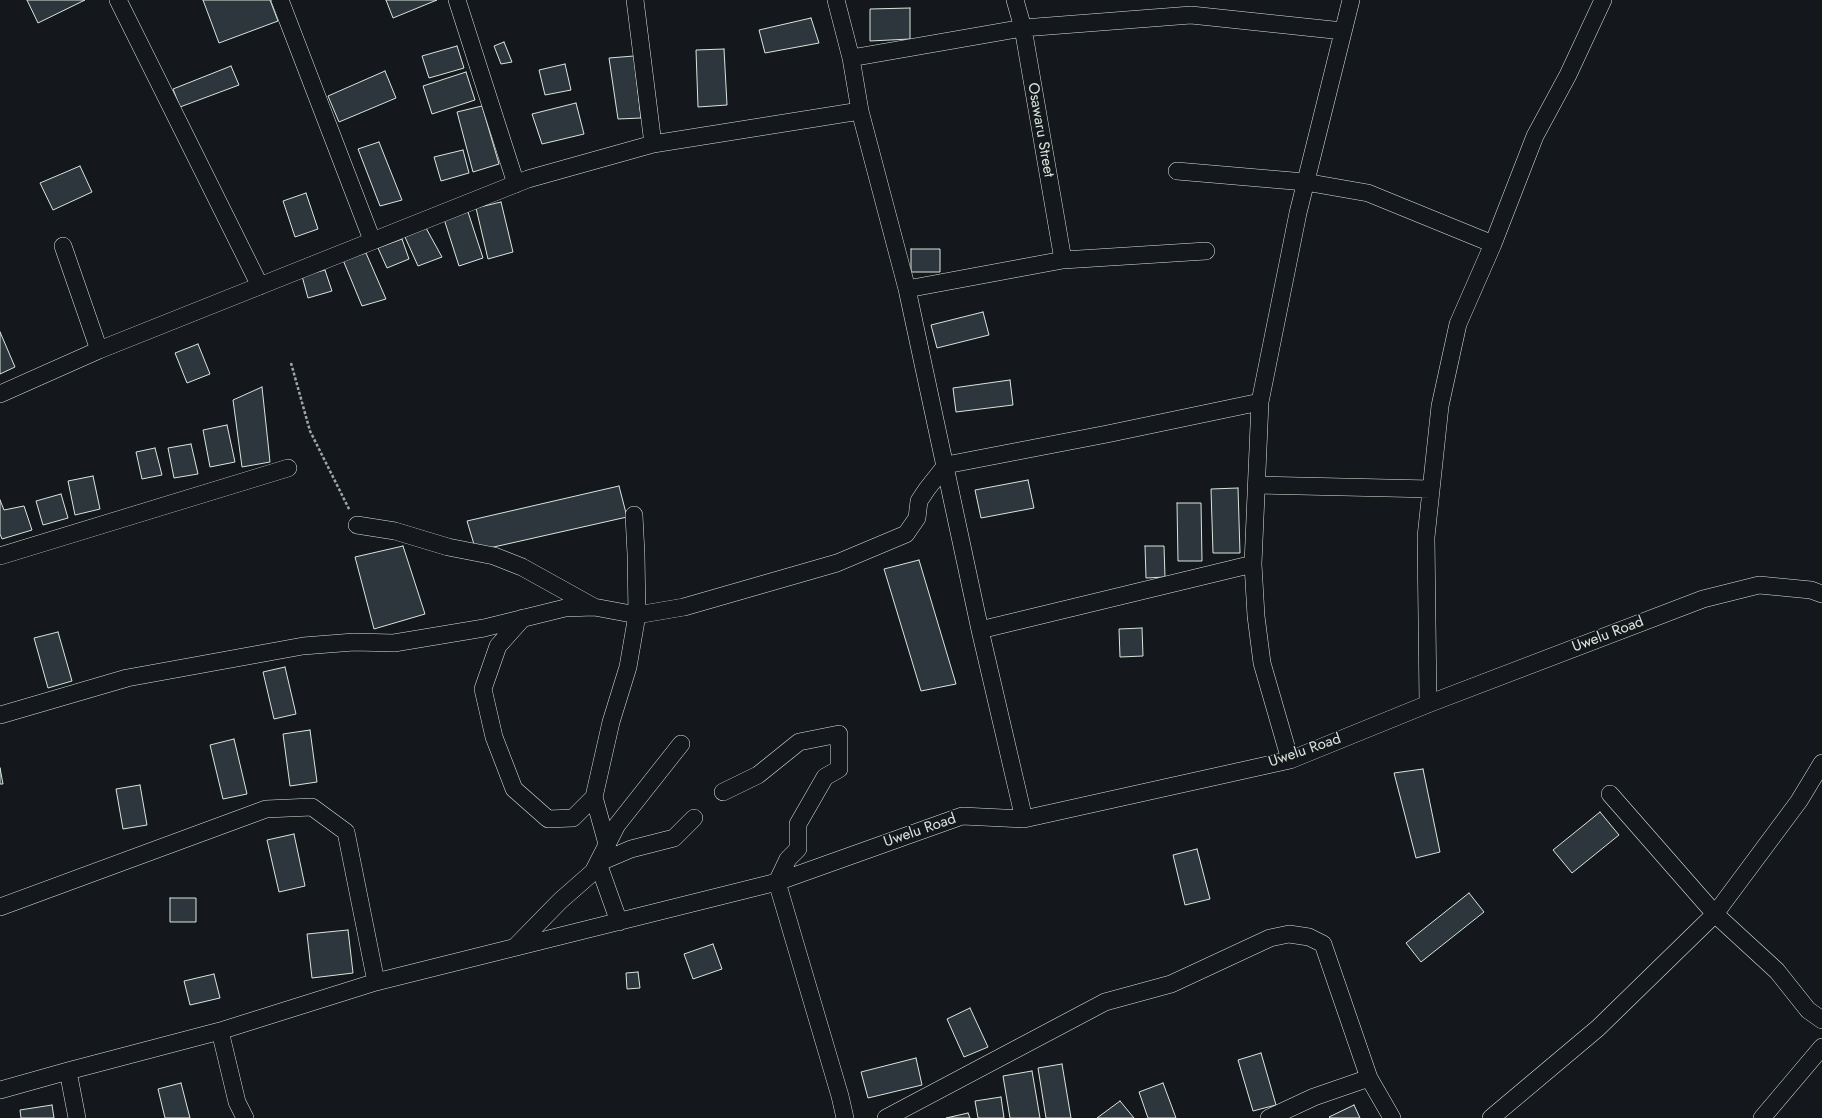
<!DOCTYPE html>
<html>
<head>
<meta charset="utf-8">
<style>
  body { margin:0 }
  canvas { display:block; background:#14181c }
</style>
</head>
<body>
<canvas width="1822" height="1118"></canvas>
<script>
const ctx = document.querySelector('canvas').getContext('2d');
ctx.lineJoin = 'round';
function paint(path, color) { ctx.fillStyle = color; ctx.fill(path, 'evenodd'); }
const toPath = rows => new Path2D(rows.map(r => 'M' + r).join(''));
function stroke(path, color, width, dash) { ctx.strokeStyle = color; ctx.lineWidth = width; ctx.lineCap = dash ? 'butt' : 'round'; ctx.setLineDash(dash || []); ctx.stroke(path); }
function write(font, color, halo, rows, align = 'center') {
  ctx.font = font + ' Jost,sans-serif'; ctx.lineWidth = 3; ctx.setLineDash([]); ctx.textBaseline = 'middle'; ctx.strokeStyle = halo; ctx.fillStyle = color; for (const [text, x, y, turn = 0] of rows) {
    ctx.save(); ctx.translate(x, y); ctx.rotate((+turn || 0) * Math.PI / 180); ctx.textAlign = isNaN(turn) ? turn : align; if (halo) ctx.strokeText(text, 0, 0); ctx.fillText(text, 0, 0); ctx.restore();
  }
}
const building = toPath([
  [27,0,85,0,38,23,27,0],
  [203,0,270,0,278,21,219,43,203,0],
  [386,0,437,0,393,18,386,0],
  [910,8,910,39,870,41,870,9,910,8],
  [811,18,819,43,765,53,759,30,811,18],
  [504,42,512,62,501,64,494,46,504,42],
  [457,46,464,68,429,78,422,56,457,46],
  [724,49,727,105,698,107,696,50,724,49],
  [634,56,641,118,618,119,609,58,634,56],
  [565,64,571,90,545,95,539,70,565,64],
  [231,66,239,85,180,107,173,89,231,66],
  [385,71,396,98,339,122,328,96,385,71],
  [466,72,475,100,432,114,423,86,466,72],
  [576,103,584,134,542,144,532,114,576,103],
  [482,106,499,164,473,172,457,112,482,106],
  [379,142,402,200,380,206,358,149,379,142],
  [463,150,469,173,441,181,434,157,463,150],
  [80,166,92,192,53,210,40,183,80,166],
  [306,193,318,229,295,237,283,201,306,193],
  [501,202,513,252,488,259,476,208,501,202],
  [468,212,483,258,459,266,444,219,468,212],
  [426,228,442,257,418,266,405,237,426,228],
  [402,239,409,259,387,268,378,248,402,239],
  [911,249,940,249,940,272,911,272,911,249],
  [366,253,386,299,362,306,343,260,366,253],
  [325,270,332,291,308,298,302,276,325,270],
  [983,312,989,335,937,348,931,325,983,312],
  [0,332,15,367,0,374,0,332],
  [198,344,210,374,187,383,175,353,198,344],
  [1010,380,1013,405,956,412,953,388,1010,380],
  [262,387,270,462,242,467,233,400,262,387],
  [227,425,235,462,210,467,203,430,227,425],
  [191,444,198,474,174,478,168,448,191,444],
  [155,448,162,475,142,479,136,452,155,448],
  [93,476,100,509,75,515,68,481,93,476],
  [1028,480,1034,508,981,518,975,490,1028,480],
  [619,486,627,517,476,551,467,521,619,486],
  [1238,488,1240,553,1213,553,1211,489,1238,488],
  [61,494,68,518,43,525,36,501,61,494],
  [0,500,4,510,24,506,32,530,2,539,0,534,0,500],
  [1177,503,1201,503,1202,561,1178,561,1177,503],
  [403,546,425,614,374,629,355,557,403,546],
  [1145,546,1164,546,1165,577,1146,578,1145,546],
  [919,560,956,684,921,691,884,569,919,560],
  [1142,628,1143,656,1120,657,1119,629,1142,628],
  [58,632,72,681,48,688,34,638,58,632],
  [285,667,296,714,274,719,263,672,285,667],
  [310,730,317,782,290,786,283,734,310,730],
  [234,739,247,794,223,799,210,745,234,739],
  [0,768,3,784,0,784,0,768],
  [1423,769,1440,852,1416,858,1394,773,1423,769],
  [140,785,147,825,123,829,116,789,140,785],
  [1600,812,1619,835,1572,873,1553,850,1600,812],
  [294,834,305,886,279,892,267,840,294,834],
  [1197,849,1210,899,1185,905,1173,855,1197,849],
  [1469,893,1484,912,1421,962,1406,943,1469,893],
  [170,898,196,898,196,922,170,922,170,898],
  [348,930,353,973,312,978,307,934,348,930],
  [713,944,722,969,693,979,684,954,713,944],
  [638,972,640,988,627,989,626,973,638,972],
  [214,974,220,998,190,1005,184,981,214,974],
  [970,1008,988,1047,964,1057,947,1019,970,1008],
  [1261,1053,1276,1105,1253,1111,1238,1060,1261,1053],
  [916,1058,922,1085,868,1098,861,1072,916,1058],
  [1062,1064,1071,1118,1046,1118,1038,1068,1062,1064],
  [1032,1071,1040,1118,1010,1118,1003,1076,1032,1071],
  [181,1083,190,1118,165,1118,158,1089,181,1083],
  [1163,1083,1176,1118,1148,1118,1139,1092,1163,1083],
  [1001,1097,1004,1118,978,1118,975,1101,1001,1097],
  [1120,1101,1134,1118,1097,1118,1120,1101],
  [52,1105,54,1118,21,1118,20,1110,52,1105],
  [1354,1105,1360,1118,1330,1118,1329,1117,1354,1105],
  [968,1113,970,1118,946,1118,968,1113]
]);
paint(building, '#2c363c');
stroke(building, '#d8e6dc', 1);
const minor = toPath([
  [118,0,260,286],
  [280,0,372,240],
  [457,0,516,184],
  [635,0,653,144],
  [836,0,851,58,860,111,907,289,980,630,1024,819],
  [1015,0,1023,28,1063,260],
  [851,58,1023,28,1191,15,1343,31],
  [1177,171,1305,182,1368,193,1493,244],
  [63,246,99,350],
  [907,289,1063,260,1206,251],
  [0,394,99,350,528,179,653,144,860,111],
  [1256,485,1431,489],
  [357,525,395,531,448,547,494,556,522,567,594,607],
  [0,556,288,468],
  [523,618,498,646,483,689,494,737,514,789,548,819,573,818,594,797,607,844],
  [980,630,1253,564],
  [1428,704,1426,537,1440,406,1458,324,1493,244,1535,136,1568,75,1603,0],
  [0,715,127,678,303,646,354,642,394,643,484,628,565,608,594,607,637,615,684,607,837,563,906,534,917,518,919,501,927,489,946,465,1107,434,1260,402],
  [1290,760,1262,663,1256,616,1253,564,1260,402,1298,213,1351,0],
  [723,792,758,775,799,742,839,734,839,769,825,777,798,824,798,849,788,859,777,882,840,1096,845,1118],
  [1610,794,1715,914,1777,971,1808,1010,1822,1020],
  [594,797,611,722,628,667,637,615,636,554,634,515],
  [0,907,266,809,312,807,346,832,376,982],
  [619,922,598,863,631,849,674,838,694,818],
  [515,947,560,901,593,872,617,825,681,744],
  [220,1031,237,1102,245,1118],
  [68,1071,77,1118],
  [0,1090,68,1071,220,1031,376,982,777,882,962,816,1024,819,1290,760,1428,704,1703,599,1759,585,1811,590,1822,594],
  [886,1118,1105,1002,1171,984,1270,938,1289,934,1309,937,1323,944,1369,1078,1392,1118],
  [1269,1118,1314,1097,1369,1078],
  [1491,1118,1598,1028,1715,914,1799,801,1822,763],
  [1762,1118,1822,1047]
]);
stroke(minor, '#d8e6dc', 18);
stroke(toPath([
  [291,363,310,431,350,511]
]), '#9da8a2', 2.5, [3, 2]);
stroke(minor, '#14181c', 17);
write('15px', '#d8e6dc', '#14181c', [
  ["Osawaru Street",1040,130,80],
  ["Uwelu Road",1608,635,-21],
  ["Uwelu Road",1305,751,-19],
  ["Uwelu Road",920,831,-19]
]);
</script>
</body>
</html>
